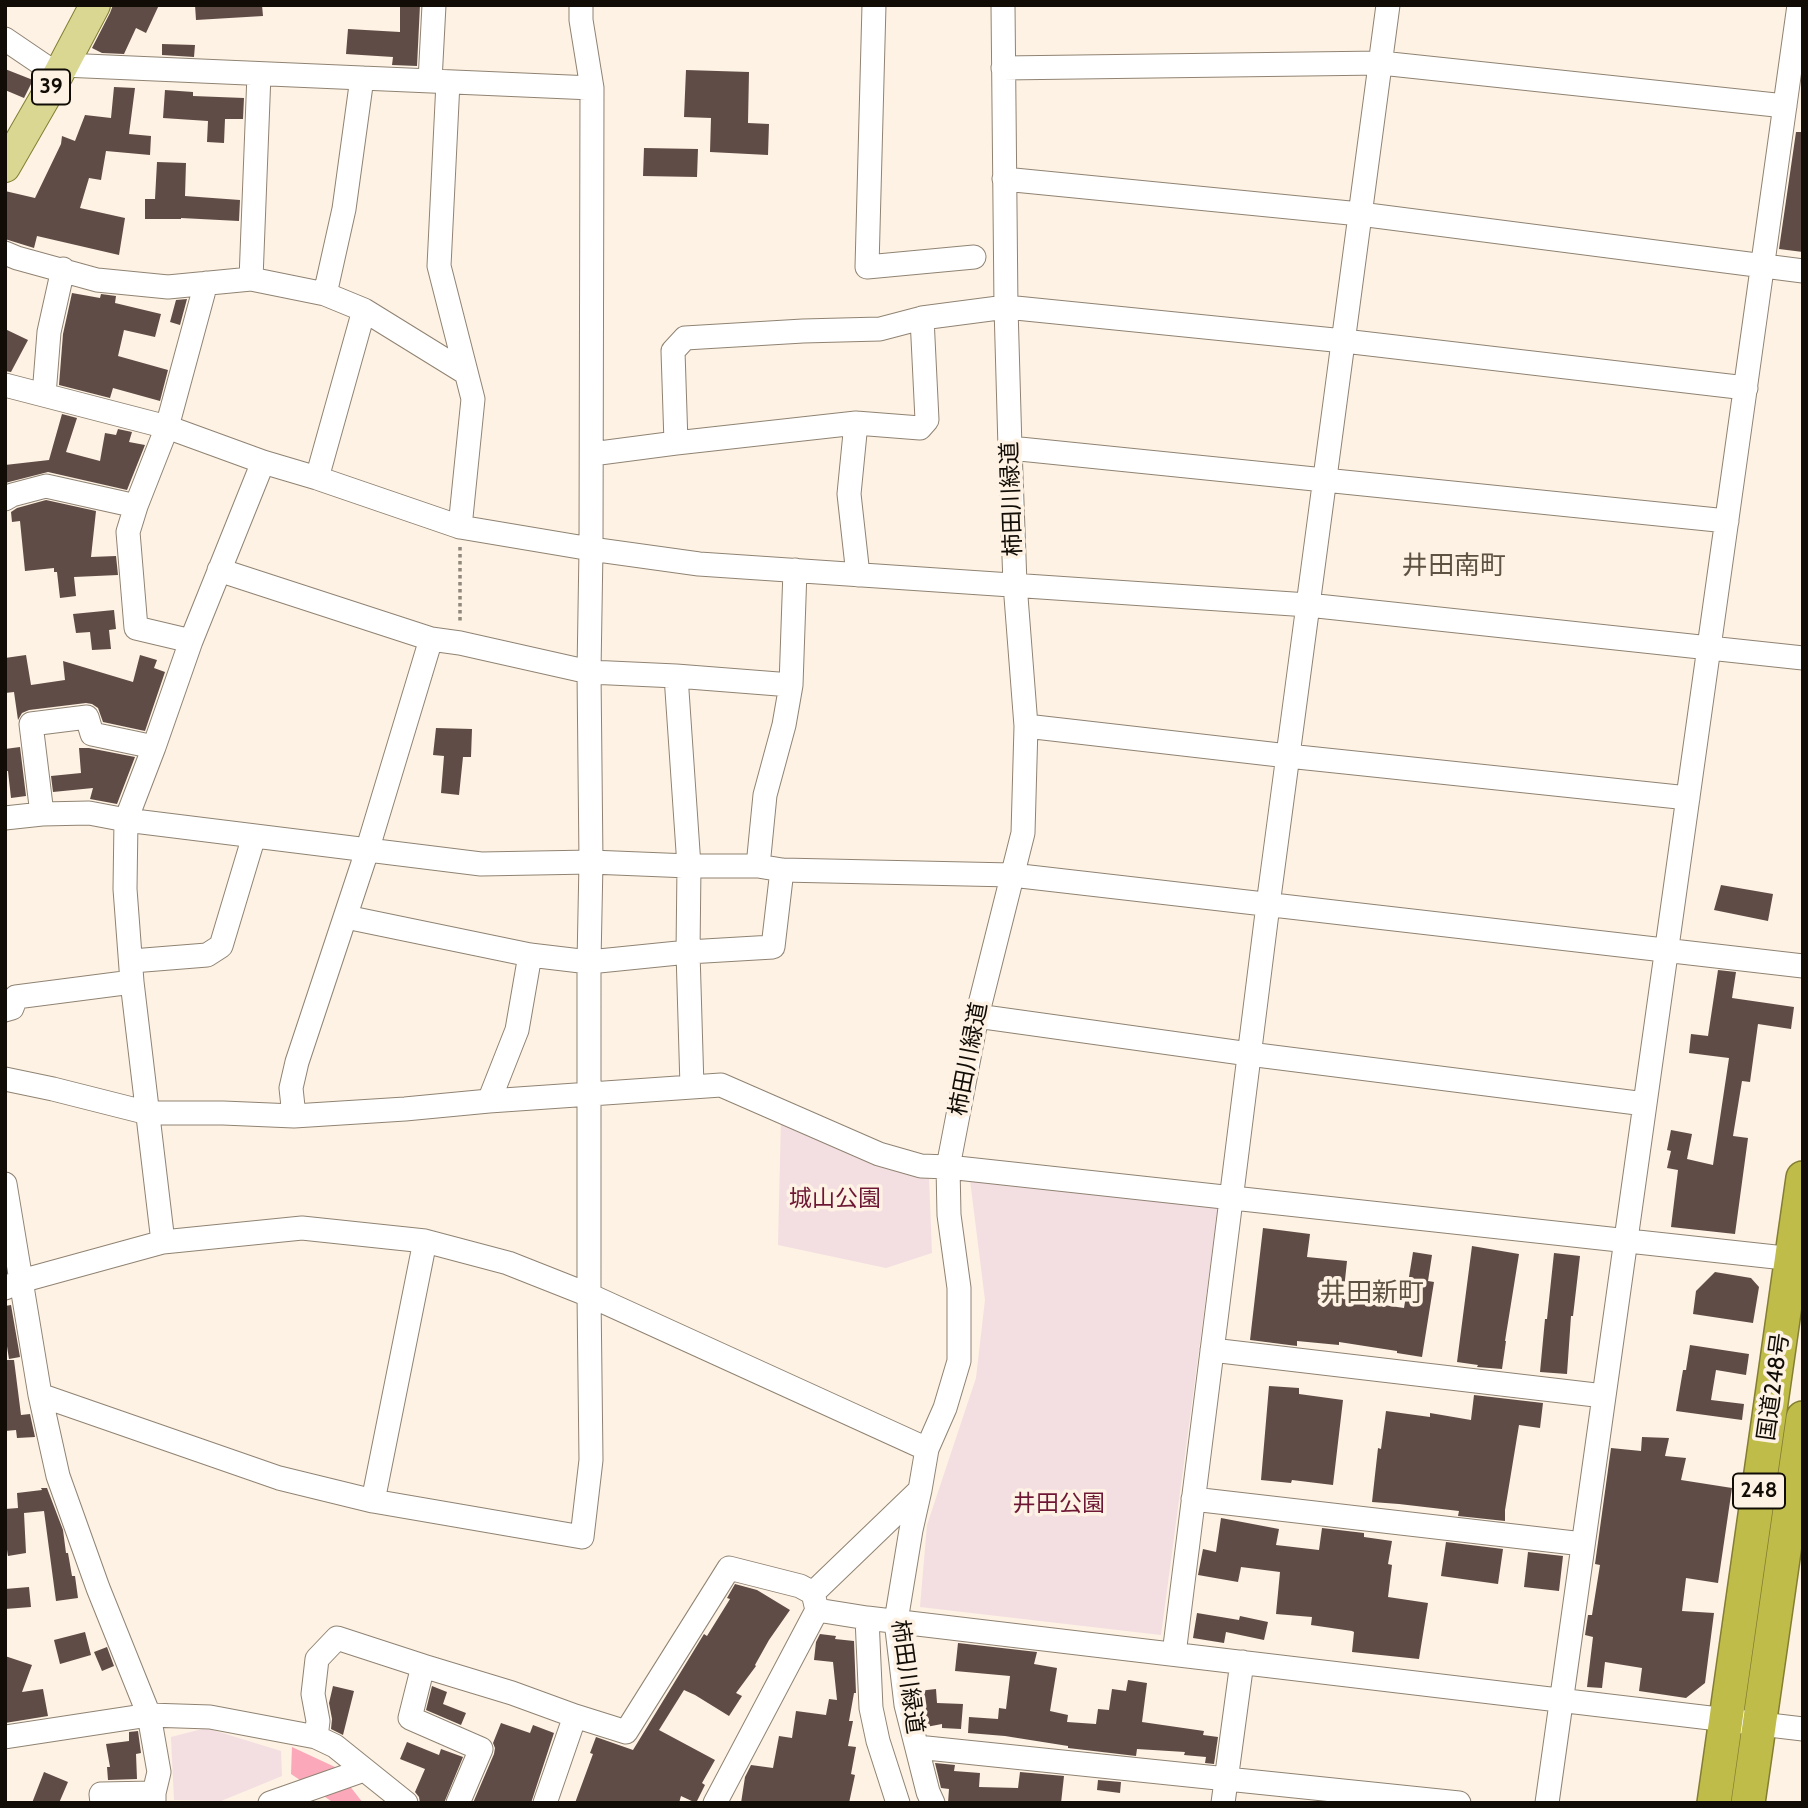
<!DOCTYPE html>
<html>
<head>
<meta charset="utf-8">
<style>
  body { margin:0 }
  #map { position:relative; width:1808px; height:1808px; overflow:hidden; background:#fdf2e3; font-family:Cabin,sans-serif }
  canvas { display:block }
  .frame { position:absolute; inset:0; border:7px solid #110c06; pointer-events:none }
</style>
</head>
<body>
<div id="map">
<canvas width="1808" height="1808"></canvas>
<div class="frame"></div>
</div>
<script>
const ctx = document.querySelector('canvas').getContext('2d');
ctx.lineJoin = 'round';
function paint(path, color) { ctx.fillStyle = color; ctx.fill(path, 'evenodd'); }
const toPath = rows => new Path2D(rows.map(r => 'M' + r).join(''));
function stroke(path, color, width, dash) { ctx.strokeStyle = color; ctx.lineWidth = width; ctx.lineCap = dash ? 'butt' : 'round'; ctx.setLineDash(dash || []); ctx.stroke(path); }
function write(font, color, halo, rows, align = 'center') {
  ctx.font = font + ' Cabin,"Noto Sans JP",sans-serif'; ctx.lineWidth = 7; ctx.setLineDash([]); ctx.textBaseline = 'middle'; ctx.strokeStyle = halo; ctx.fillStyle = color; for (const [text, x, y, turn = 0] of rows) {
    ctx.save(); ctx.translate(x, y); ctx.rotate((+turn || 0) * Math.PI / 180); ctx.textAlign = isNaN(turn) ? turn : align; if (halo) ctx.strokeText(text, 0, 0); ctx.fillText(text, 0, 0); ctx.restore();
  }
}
paint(toPath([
  [781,1119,929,1178,932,1253,886,1268,778,1245],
  [969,1172,1218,1207,1161,1635,920,1607,927,1525,976,1378,985,1300],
  [206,1728,281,1751,282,1776,221,1801,174,1800,171,1737]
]), '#f3dee2');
paint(toPath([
  [292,1747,335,1767,363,1803,334,1803,291,1774]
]), '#faa8ba');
paint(toPath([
  [113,5,159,5,146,33,136,28,124,54,102,53,92,48,110,13],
  [195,5,262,5,263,16,196,20],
  [400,5,420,5,417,66,392,65,393,57,346,54,348,29,400,32],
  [162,44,195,45,194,57,162,55],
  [5,69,33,80,24,98,5,90],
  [686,70,749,72,748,123,769,124,768,155,710,152,711,118,684,117],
  [114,87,135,88,129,134,151,136,150,155,106,151,101,180,89,178,80,208,125,218,119,255,37,236,34,248,5,239,5,191,35,198,61,144,62,136,75,141,85,115,111,118],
  [165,90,193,92,193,96,244,98,243,119,225,119,224,143,207,142,208,121,163,118],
  [1796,132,1803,132,1803,252,1779,249],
  [644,148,698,149,697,177,643,176],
  [157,162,186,163,185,196,240,200,239,221,181,218,181,219,145,219,145,199,155,199],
  [72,293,100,298,101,294,116,296,115,303,161,314,155,337,124,330,118,356,168,370,160,401,113,388,110,398,59,385,63,334],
  [187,299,180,325,170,322,176,300],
  [5,329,28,340,11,372,5,371],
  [62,414,77,418,66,452,100,461,105,433,116,435,118,429,132,432,129,442,145,445,127,490,48,472,5,483,5,465,49,460],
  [46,500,96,511,91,557,116,556,118,575,74,577,76,596,60,598,57,572,54,572,54,568,25,571,20,521,12,522,11,512,17,508],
  [114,610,116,629,109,630,111,649,92,650,90,632,76,633,73,614],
  [26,655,31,685,65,680,63,661,133,682,140,655,157,660,154,668,165,672,145,731,103,722,98,708,92,704,86,703,29,710,22,713,18,720,14,692,5,693,5,658],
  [436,728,472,729,471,757,463,757,459,795,441,793,444,756,433,755],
  [20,747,26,796,11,798,8,771,5,771,5,749],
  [79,748,89,748,135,757,117,804,90,799,93,788,53,792,51,776,81,773],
  [1721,885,1773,894,1768,921,1714,910],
  [1718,970,1736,972,1732,998,1794,1007,1791,1029,1758,1024,1750,1082,1742,1081,1733,1136,1748,1138,1735,1234,1671,1227,1678,1170,1667,1168,1671,1151,1667,1150,1671,1130,1692,1134,1687,1159,1713,1165,1729,1058,1689,1053,1691,1034,1708,1036],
  [1263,1228,1310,1234,1307,1257,1347,1261,1343,1299,1404,1308,1413,1252,1432,1255,1428,1281,1434,1282,1422,1357,1397,1353,1397,1351,1339,1342,1339,1345,1297,1341,1297,1346,1250,1340],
  [1472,1246,1519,1254,1505,1341,1506,1341,1502,1369,1477,1367,1478,1365,1457,1362],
  [1554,1253,1580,1256,1573,1316,1571,1316,1567,1374,1540,1372,1545,1319,1547,1319],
  [1715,1272,1751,1278,1759,1287,1753,1323,1693,1314,1696,1291],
  [11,1305,20,1357,9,1359,5,1334,5,1306],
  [1690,1345,1749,1354,1746,1375,1716,1370,1711,1400,1744,1404,1742,1420,1676,1411,1683,1370,1686,1370],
  [5,1360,14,1360,21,1415,30,1414,35,1437,17,1438,16,1430,5,1431],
  [1269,1386,1299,1388,1299,1394,1343,1400,1333,1485,1292,1480,1291,1483,1261,1480],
  [1474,1395,1543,1403,1540,1428,1519,1425,1505,1510,1505,1521,1458,1516,1459,1511,1399,1504,1372,1502,1378,1448,1381,1449,1386,1411,1430,1417,1430,1413,1471,1420],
  [1642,1437,1669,1438,1665,1456,1686,1458,1681,1480,1732,1488,1718,1583,1686,1578,1682,1611,1714,1613,1705,1683,1686,1698,1639,1691,1642,1668,1605,1662,1602,1688,1587,1687,1593,1637,1585,1635,1588,1615,1592,1615,1600,1565,1595,1564,1611,1448,1641,1451],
  [41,1488,47,1488,63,1530,66,1553,68,1553,72,1576,75,1576,78,1598,56,1601,44,1511,24,1513,26,1553,8,1556,5,1537,5,1509,18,1508,17,1493,42,1490],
  [1221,1518,1279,1529,1276,1545,1319,1550,1322,1528,1364,1533,1364,1537,1392,1541,1388,1564,1392,1565,1388,1597,1428,1603,1419,1659,1352,1652,1354,1632,1352,1631,1311,1625,1312,1617,1276,1614,1280,1572,1241,1567,1238,1582,1198,1575,1203,1549,1216,1552],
  [1446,1542,1503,1549,1498,1584,1441,1576],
  [1528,1552,1563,1556,1559,1591,1524,1587],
  [735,1584,757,1590,790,1610,769,1640,755,1665,756,1666,736,1693,742,1696,729,1716,695,1695,684,1690,659,1730,715,1760,702,1783,705,1785,696,1803,681,1796,679,1803,575,1803,593,1754,590,1753,596,1737,633,1750,704,1634,707,1636,730,1599,727,1598],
  [29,1587,31,1607,5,1609,5,1589],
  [1197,1613,1239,1620,1240,1616,1268,1622,1264,1640,1226,1632,1224,1643,1193,1638],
  [85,1632,91,1655,60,1664,54,1640],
  [820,1634,836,1636,835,1639,854,1641,856,1693,854,1693,849,1721,853,1721,848,1746,856,1747,851,1774,855,1775,849,1803,741,1803,745,1777,751,1765,773,1768,779,1736,792,1738,796,1711,826,1715,829,1699,837,1700,833,1662,814,1660,816,1642],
  [958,1643,1037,1652,1034,1664,1057,1668,1050,1711,1068,1715,1067,1722,1096,1724,1098,1709,1109,1710,1112,1689,1126,1691,1128,1680,1147,1683,1142,1722,1204,1731,1203,1735,1218,1737,1214,1764,1205,1763,1206,1757,1184,1755,1185,1752,1137,1749,1136,1756,1068,1748,1068,1746,1005,1736,968,1733,969,1717,998,1719,999,1708,1006,1709,1010,1676,955,1671],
  [107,1647,114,1666,102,1671,94,1652],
  [5,1656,32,1665,22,1692,43,1689,48,1716,5,1723],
  [333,1686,354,1691,343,1735,331,1729,332,1719,329,1703],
  [432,1686,447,1692,443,1704,466,1713,461,1725,426,1710],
  [936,1689,937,1703,963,1704,961,1729,942,1728,942,1724,926,1727,918,1691],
  [501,1723,530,1733,533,1725,554,1733,531,1803,473,1803,494,1754,495,1748,493,1743],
  [138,1731,141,1753,136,1754,137,1779,108,1780,107,1767,110,1767,106,1744,129,1741,129,1732],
  [407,1742,439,1755,441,1749,463,1757,444,1803,420,1803,419,1797,415,1792,425,1769,400,1759],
  [935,1763,955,1765,954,1771,980,1773,979,1787,1018,1788,1020,1772,1064,1776,1061,1803,948,1803,949,1789,941,1788],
  [44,1772,68,1782,59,1803,32,1803],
  [1098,1780,1121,1782,1120,1793,1097,1790]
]), '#604c46');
const minor = toPath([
  [874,5,867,267,974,257],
  [5,39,58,75],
  [63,65,592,88],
  [1003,68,1381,63,1785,106],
  [430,81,434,5],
  [448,82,439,266,473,399,460,527],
  [1004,179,1360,214,1803,271],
  [5,253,17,258,97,280,168,287,251,279,325,294,364,310,466,373],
  [251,279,259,74],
  [325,294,344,209,362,78],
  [5,385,167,427,263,462,317,478,460,527,591,549,699,564,1308,605,1803,658],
  [44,395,49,332,63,269],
  [856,423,849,494,858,575],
  [676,443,673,351,685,338,803,331,880,329,922,318,1006,307,1344,341,1746,388],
  [1010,448,1727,521],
  [592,454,676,443,856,423,920,428,927,420,922,318],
  [317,478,364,310],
  [5,499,12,495,46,486,136,506],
  [219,570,431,639,367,851,297,1062,291,1088,294,1116],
  [431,639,460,643,589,672,676,676,791,685],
  [191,641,136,628,128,532,136,506,167,427,206,283],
  [676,676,689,866,688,952,692,1087],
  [1026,726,1288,756,1688,798],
  [42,814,31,724,87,717,92,734,154,747],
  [5,818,42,814,89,813,126,820,481,864,591,862,689,866,758,866,782,870,1012,875,1803,966],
  [758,866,765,795,784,725,791,685,795,570],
  [346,917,530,955,589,962,688,952,773,947,782,870],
  [132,961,207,955,221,946,254,836],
  [5,1010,12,1008,16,997,132,982],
  [977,1016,1249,1054,1645,1104],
  [5,1079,53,1089,148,1113,223,1113,294,1116,405,1109,489,1101,721,1085,879,1154,921,1166,948,1167,1803,1260],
  [489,1101,517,1030,530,955],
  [5,1184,40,1395,58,1476,98,1588,149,1715,159,1772,154,1793,154,1803],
  [163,1242,132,982,125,889,126,820,154,747,191,641,263,462],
  [5,1288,21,1281,163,1242,302,1228,425,1241,508,1263,589,1295,927,1449],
  [1212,1350,1604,1396],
  [40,1395,279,1478,373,1501,582,1537,591,1460,589,1295,589,962,591,862,589,672,591,549,592,88,581,20,581,5],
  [1193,1499,1583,1544],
  [373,1501,425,1241],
  [813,1593,920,1490],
  [867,1618,871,1708,878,1741,898,1803],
  [1174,1654,1268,905,1388,5],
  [575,1716,626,1732,729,1568,800,1586,813,1593,817,1610],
  [5,1737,149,1715,210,1717,316,1737],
  [917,1747,1459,1803],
  [102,1803,101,1794,154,1793],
  [270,1803,364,1770],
  [406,1803,335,1746,316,1737,318,1721,313,1694,317,1659,337,1638,423,1666],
  [458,1803,481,1749,410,1718,423,1666,512,1693,575,1716,545,1803],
  [715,1803,817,1610,867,1618,1803,1729],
  [933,1803,928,1792,906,1705,896,1621,911,1530,920,1490,927,1449,945,1408,959,1361,959,1288,949,1215,948,1167,977,1016,1023,833,1026,726,1015,584,1010,448,1006,307,1003,5],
  [1223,1803,1242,1662],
  [1547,1803,1799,5]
]);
const major = toPath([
  [5,167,58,75,95,5]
]);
const highway = toPath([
  [1714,1803,1803,1178],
  [1748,1803,1803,1418]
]);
stroke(minor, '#908373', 25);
stroke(major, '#837e32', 32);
stroke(highway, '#837e32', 36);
stroke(toPath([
  [460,547,460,623]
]), '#90887d', 3.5, [3.5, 3.5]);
stroke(minor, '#fff', 23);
stroke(major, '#d9d792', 30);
stroke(highway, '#c0bc49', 33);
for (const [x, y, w] of [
  [51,87,38],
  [1759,1491,52]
]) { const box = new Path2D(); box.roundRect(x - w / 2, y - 17.5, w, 35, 5); ctx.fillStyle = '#fdf2e3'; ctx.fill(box); stroke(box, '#110c06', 2); }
write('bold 21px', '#110c06', null, [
  ["39",51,87],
  ["248",1759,1491]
]);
write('23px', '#110c06', '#fdf2e3', [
  ["柿田川緑道",1012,499,-92],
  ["柿田川緑道",969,1059,-79],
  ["国道248号",1774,1387,-82],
  ["柿田川緑道",907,1677,82]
]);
write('23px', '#6e1735', '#fdf2e3', [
  ["城山公園",835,1199],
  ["井田公園",1059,1504]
]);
write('26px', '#5e5243', '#fdf2e3', [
  ["井田南町",1454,566],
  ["井田新町",1372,1293]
]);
</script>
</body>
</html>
